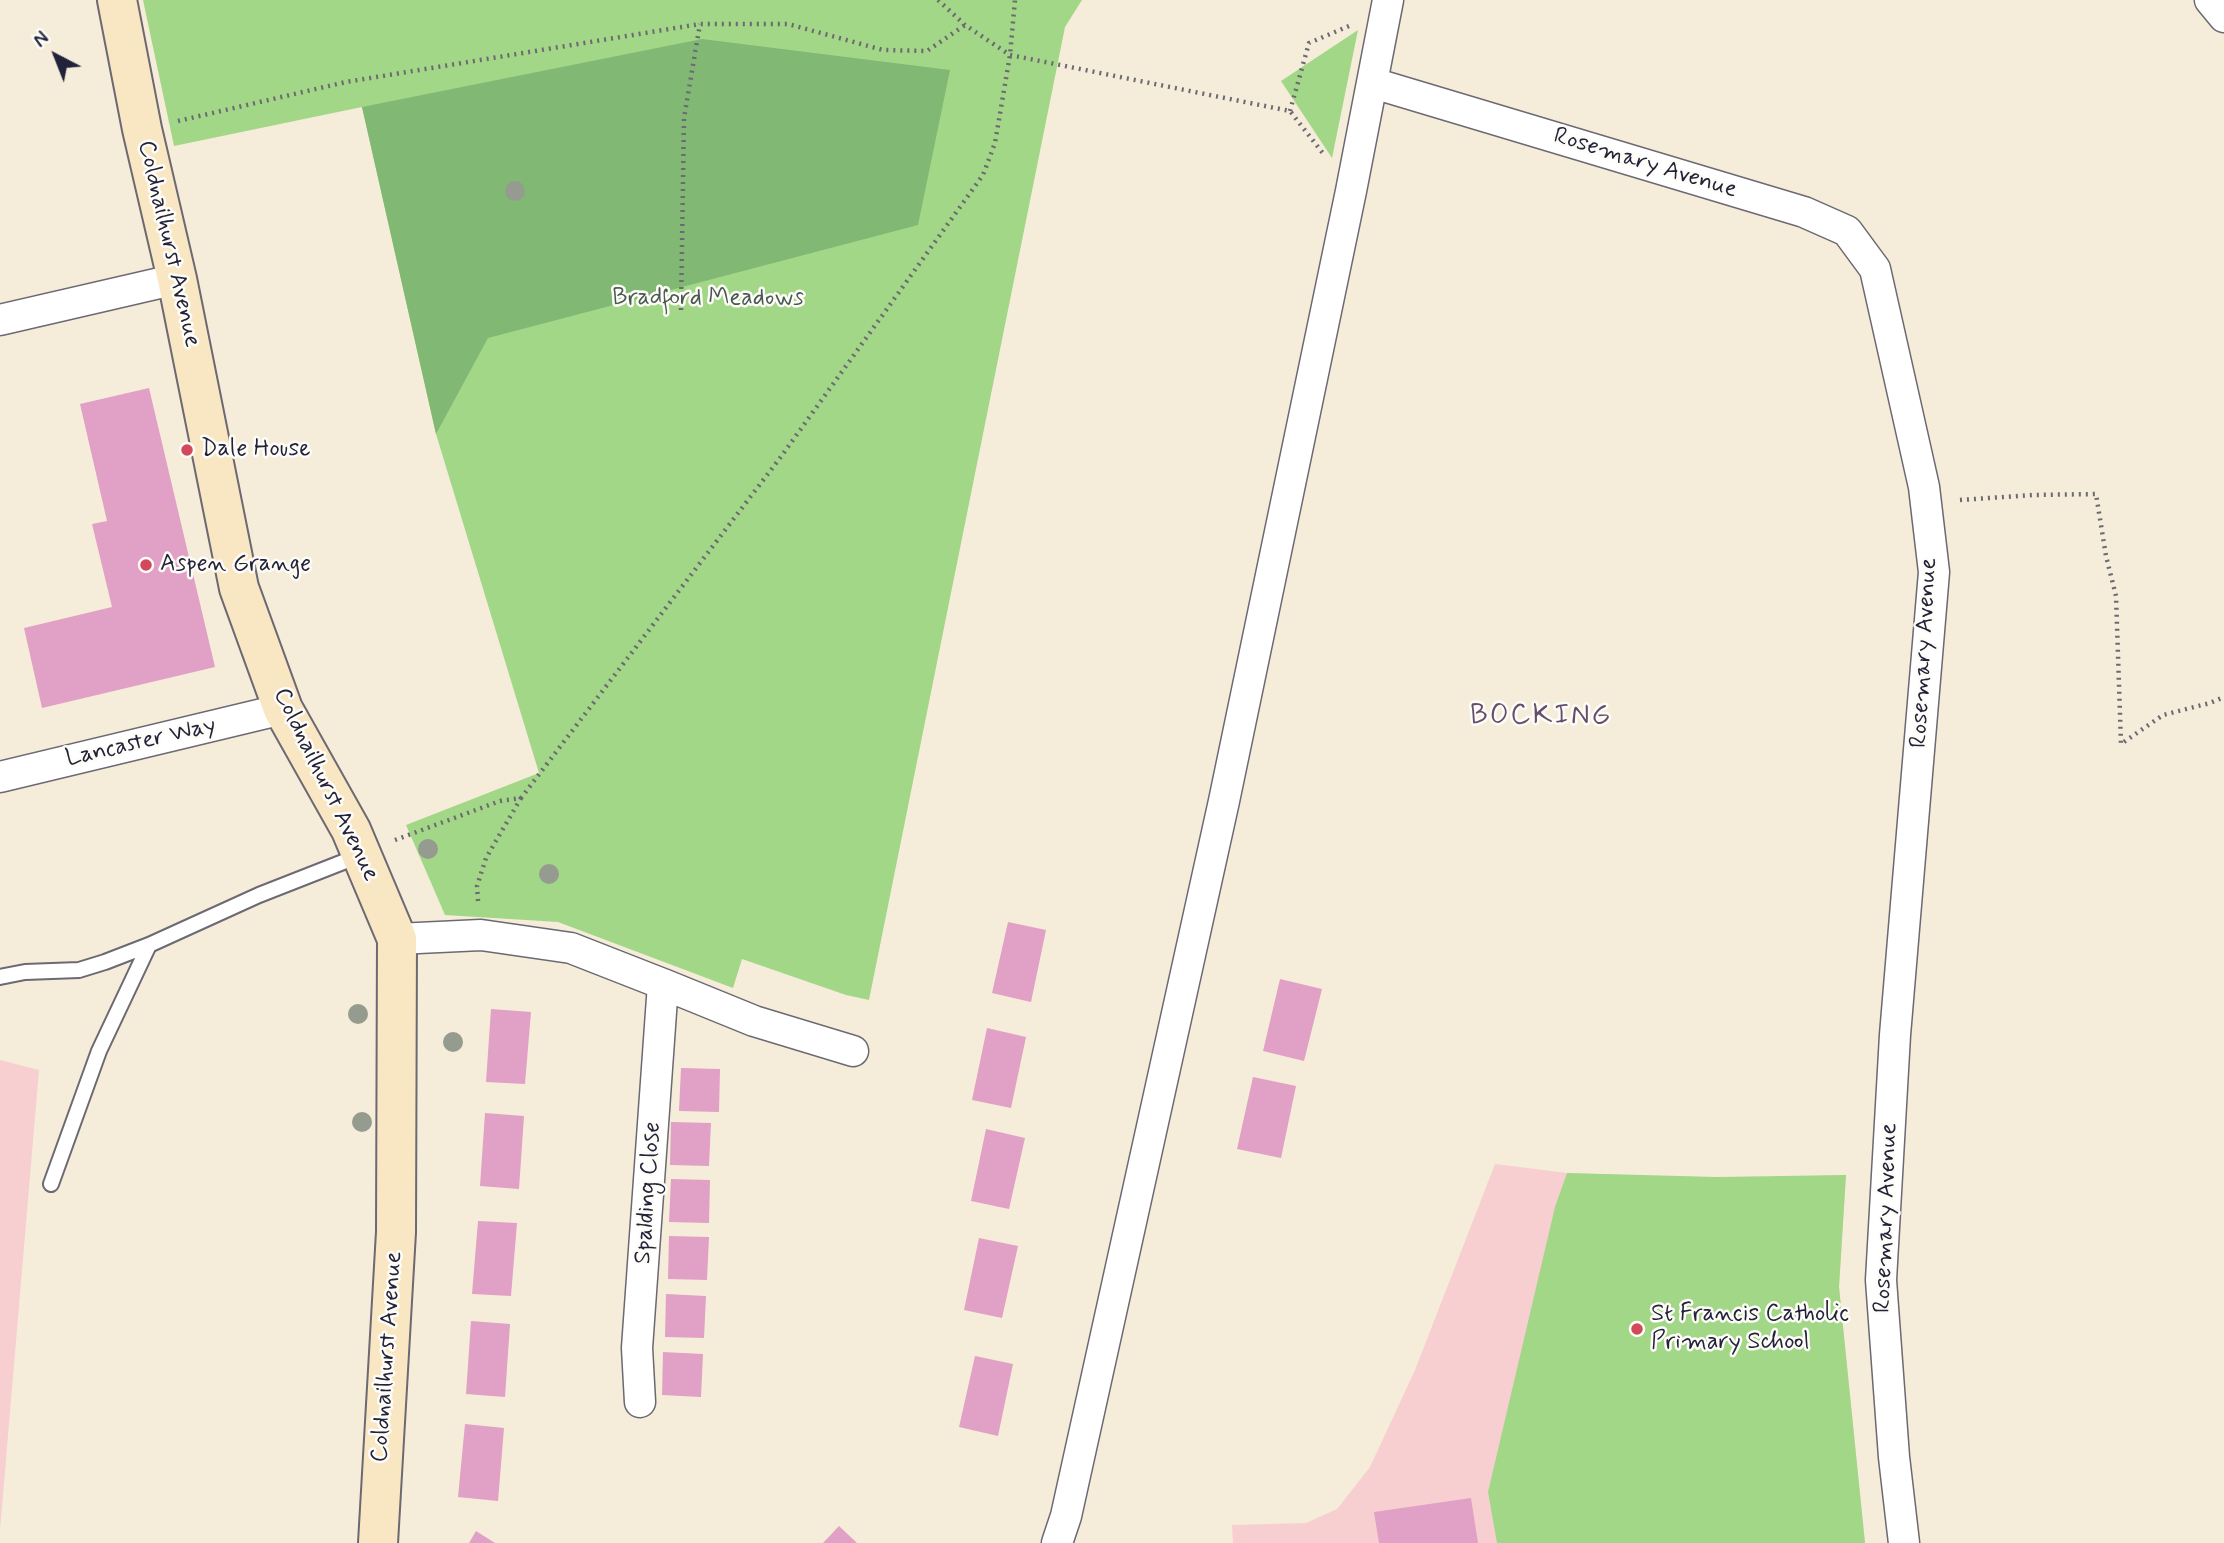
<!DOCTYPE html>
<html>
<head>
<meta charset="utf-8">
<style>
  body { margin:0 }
  #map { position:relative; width:2224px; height:1543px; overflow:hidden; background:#f5edd9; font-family:Mynerve,sans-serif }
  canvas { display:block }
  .north { position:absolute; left:21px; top:21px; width:70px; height:70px; -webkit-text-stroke:5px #fdfcf7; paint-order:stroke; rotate:318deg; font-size:19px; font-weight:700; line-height:28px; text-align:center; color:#22223b }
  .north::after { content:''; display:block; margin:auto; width:24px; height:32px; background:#22223b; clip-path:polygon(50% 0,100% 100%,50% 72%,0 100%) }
</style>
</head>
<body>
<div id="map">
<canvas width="2224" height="1543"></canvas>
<div class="north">N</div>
</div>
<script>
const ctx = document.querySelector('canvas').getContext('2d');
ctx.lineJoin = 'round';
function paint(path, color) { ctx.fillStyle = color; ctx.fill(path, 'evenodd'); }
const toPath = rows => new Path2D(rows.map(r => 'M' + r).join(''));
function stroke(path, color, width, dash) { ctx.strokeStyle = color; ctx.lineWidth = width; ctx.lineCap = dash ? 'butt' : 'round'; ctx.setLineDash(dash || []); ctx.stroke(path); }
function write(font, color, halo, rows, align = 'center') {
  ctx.font = font + ' Mynerve,sans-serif'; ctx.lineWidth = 5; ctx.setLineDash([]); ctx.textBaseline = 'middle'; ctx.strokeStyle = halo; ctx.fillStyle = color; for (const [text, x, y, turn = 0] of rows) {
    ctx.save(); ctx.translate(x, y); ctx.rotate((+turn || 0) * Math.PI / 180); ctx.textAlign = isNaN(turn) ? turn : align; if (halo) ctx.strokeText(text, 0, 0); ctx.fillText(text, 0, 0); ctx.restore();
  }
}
paint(toPath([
  [0,1060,39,1070,0,1530],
  [1495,1164,1567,1173,1715,1179,1846,1175,1839,1287,1865,1543,1233,1543,1232,1525,1306,1523,1337,1509,1370,1467,1415,1370]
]), '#f7cfd0');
paint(toPath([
  [143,0,1082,0,1065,27,869,1000,846,995,742,959,733,988,558,922,445,915,406,825,539,773,436,434,362,107,174,146],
  [1358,30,1332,158,1281,81],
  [1567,1173,1717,1177,1846,1175,1839,1287,1865,1543,1497,1543,1488,1492,1555,1207]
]), '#a2d787');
paint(toPath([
  [702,39,950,70,918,225,488,338,436,434,362,107]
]), '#81b874');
paint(toPath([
  [149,388,215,667,42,708,24,628,112,607,92,524,107,521,80,404],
  [1008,922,1046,930,1031,1002,992,993],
  [1280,979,1322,989,1304,1061,1263,1051],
  [491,1009,531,1012,525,1084,486,1082],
  [987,1028,1026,1037,1011,1108,972,1100],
  [681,1068,720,1069,719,1112,679,1111],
  [1253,1077,1296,1086,1281,1158,1237,1149],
  [485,1113,524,1116,519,1189,480,1186],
  [671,1122,711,1123,709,1166,670,1165],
  [986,1129,1025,1138,1009,1209,971,1201],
  [671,1179,710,1180,709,1223,669,1222],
  [478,1221,517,1223,511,1296,472,1294],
  [669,1236,709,1237,707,1280,668,1279],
  [979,1238,1018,1246,1002,1318,964,1310],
  [666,1294,706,1296,704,1338,665,1337],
  [471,1321,510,1324,505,1397,466,1394],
  [663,1352,703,1354,701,1397,662,1395],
  [975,1356,1013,1364,998,1436,959,1427],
  [465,1424,504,1428,498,1501,458,1497],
  [1471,1498,1478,1543,1379,1543,1374,1512],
  [839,1526,857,1543,823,1543],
  [476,1531,495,1543,469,1543]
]), '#e1a0c5');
const lane = toPath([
  [0,977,25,972,79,970,105,962,149,945,259,895,361,855],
  [51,1184,99,1051,149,945]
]);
const street = toPath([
  [2210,0,2224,17],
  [1373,83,1804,212,1847,231,1875,269,1924,487,1934,572,1895,1035,1881,1280,1894,1457,1904,1543],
  [0,320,177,279],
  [0,777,283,709],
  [397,939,481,935,571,948,663,984,637,1348,640,1402],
  [663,984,754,1021,853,1051],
  [1057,1543,1066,1516,1224,801,1351,191,1388,0]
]);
const secondary = toPath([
  [117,0,142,129,177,279,239,588,283,709,351,830,397,939,396,1232,378,1543]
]);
stroke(lane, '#6c6972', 18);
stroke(street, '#6c6972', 33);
stroke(secondary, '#6c6972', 42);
stroke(toPath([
  [938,0,965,25,1010,55,1290,111,1325,156],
  [1290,111,1309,43,1349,26],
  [178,121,346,82,700,24,788,24,883,50,927,51,965,25],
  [681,310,684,118,700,24],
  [1960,500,2033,495,2096,494,2106,556,2116,596,2121,744,2163,715,2210,703,2224,697],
  [395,840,500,801,521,798,780,458,983,175,995,143,1010,55,1015,0],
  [478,901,477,886,486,858,521,798]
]), '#6c6972', 4.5, [2, 5]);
stroke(lane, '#fff', 14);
stroke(street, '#fff', 30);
stroke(secondary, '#f9e7c3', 38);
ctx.fillStyle = '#969b8f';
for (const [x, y] of [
  [515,191],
  [428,849],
  [549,874],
  [358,1014],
  [453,1042],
  [362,1122]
]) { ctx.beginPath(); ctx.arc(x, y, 10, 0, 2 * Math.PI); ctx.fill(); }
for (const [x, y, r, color] of [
  [187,450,7,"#d1495b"],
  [146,565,7,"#d1495b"],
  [1637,1329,7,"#d1495b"]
]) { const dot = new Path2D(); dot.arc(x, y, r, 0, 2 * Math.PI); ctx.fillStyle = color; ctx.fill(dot); stroke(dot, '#fdfcf7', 2.5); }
write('24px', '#22223b', '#fdfcf7', [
  ["Rosemary Avenue",1645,164,17],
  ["Coldnailhurst Avenue",168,244,77],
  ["Rosemary Avenue",1925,653,-87],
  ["Lancaster Way",141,743,-13],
  ["Coldnailhurst Avenue",325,785,64],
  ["Spalding Close",649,1193,-86],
  ["Rosemary Avenue",1887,1218,-88],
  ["Coldnailhurst Avenue",388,1357,-86]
]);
write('24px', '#485852', '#fdfcf7', [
  ["Bradford Meadows",708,299]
]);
write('24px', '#22223b', '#fdfcf7', [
  ["Dale House",201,450],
  ["Aspen Grange",160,565],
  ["St Francis Catholic",1651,1315],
  ["Primary School",1651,1343]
], 'left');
ctx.letterSpacing = '2px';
write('28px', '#654e6b', '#fdfcf7', [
  ["BOCKING",1541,717]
]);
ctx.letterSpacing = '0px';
</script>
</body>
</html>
